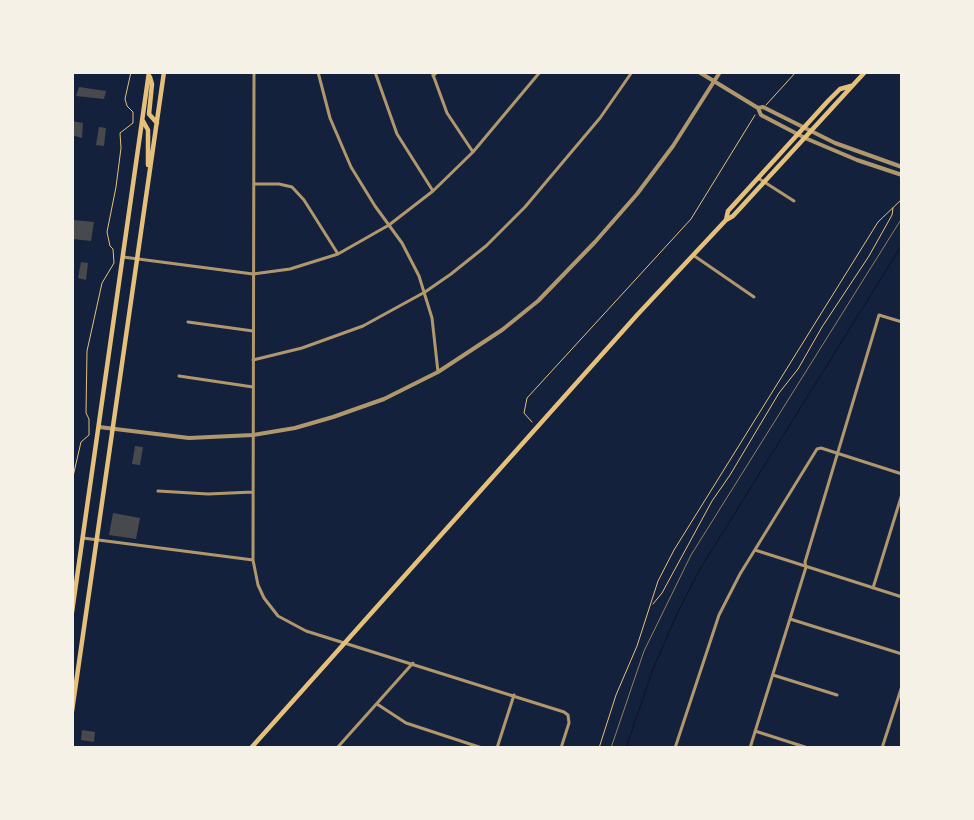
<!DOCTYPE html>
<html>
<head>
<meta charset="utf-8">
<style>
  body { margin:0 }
  #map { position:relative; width:974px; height:820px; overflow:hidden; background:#14213d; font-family:Barlow,sans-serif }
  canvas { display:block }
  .frame { position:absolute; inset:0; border:74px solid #f6f1e7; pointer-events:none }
</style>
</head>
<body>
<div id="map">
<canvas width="974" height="820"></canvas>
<div class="frame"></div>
</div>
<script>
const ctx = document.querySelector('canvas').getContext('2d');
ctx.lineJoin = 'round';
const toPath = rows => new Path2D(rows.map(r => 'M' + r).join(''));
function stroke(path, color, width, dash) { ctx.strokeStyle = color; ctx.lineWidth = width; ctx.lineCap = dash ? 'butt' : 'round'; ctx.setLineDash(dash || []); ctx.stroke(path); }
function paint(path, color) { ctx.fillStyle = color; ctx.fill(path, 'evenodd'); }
stroke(toPath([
  [626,748,653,669,677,614,700,569,902,245]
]), '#0b132b', 1);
paint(toPath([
  [79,87,106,91,104,99,76,96],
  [72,121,83,123,82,138,72,135],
  [99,127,106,128,104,146,96,145],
  [74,220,94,222,91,241,73,239],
  [81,262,88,263,86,280,78,278],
  [135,446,143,447,140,465,132,464],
  [113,513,140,518,136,539,109,535],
  [82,730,95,732,94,742,81,740]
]), '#48494c');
stroke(toPath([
  [766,105,796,72],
  [532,422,524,413,527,398,691,219,755,115],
  [72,481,81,442,89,435,89,419,86,413,87,351,102,283,114,263,113,249,110,246,107,232,116,187,121,148,120,133,133,123,133,112,127,106,125,99,131,72],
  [653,604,662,593,712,501,730,475,779,393,798,369,822,327,869,256,892,215,893,208],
  [599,748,616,695,637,646,658,581,674,550,878,222,902,199]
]), '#e5c07b', 1);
stroke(toPath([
  [254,72,253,560,258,585,264,598,278,616,306,631,564,712,568,715,569,723,561,748],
  [318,72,330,118,351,167,375,206,402,243,419,276,432,318,438,372],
  [375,72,397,134,433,191],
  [432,72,447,113,473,152],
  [433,76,437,72],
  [758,178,794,201],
  [254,184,279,184,292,187,304,200,338,254],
  [693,255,754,297],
  [123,257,253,274,290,269,338,254,389,225,433,191,473,152,540,72],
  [188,322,253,331],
  [253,360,302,348,363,326,425,292,451,274,486,246,525,207,600,118,632,72],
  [179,376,253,387],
  [158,491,208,494,253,492],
  [83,538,253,560],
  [755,550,902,597],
  [873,588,902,494],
  [790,619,902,654],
  [773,675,837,695],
  [377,704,406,723,482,748],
  [755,731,808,748],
  [337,748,413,663],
  [497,748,514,695],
  [675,748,719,615,740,574,817,449,821,448,902,474],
  [750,748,806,567,805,562,879,315,902,322],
  [882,748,902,686]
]), '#b1986c', 3);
stroke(toPath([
  [699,72,758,108,763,107,835,143,902,167],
  [758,108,761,115,805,138,857,160,902,175],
  [99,427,189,438,253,435,295,428,333,417,384,399,438,372,502,330,538,301,595,242,637,194,673,146,720,72]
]), '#b1986c', 4);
stroke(toPath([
  [726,220,728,211,828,101,840,89,851,86],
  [251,748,638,314,726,220,733,216,865,72]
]), '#e5c07b', 4.5);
stroke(toPath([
  [150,77,152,84,149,114,157,123],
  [143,121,148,130,148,165],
  [72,612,149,72],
  [72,711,164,72]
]), '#e5c07b', 4.5);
stroke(toPath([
  [611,748,644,651,691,555,902,218]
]), '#918062', 1);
</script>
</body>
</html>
